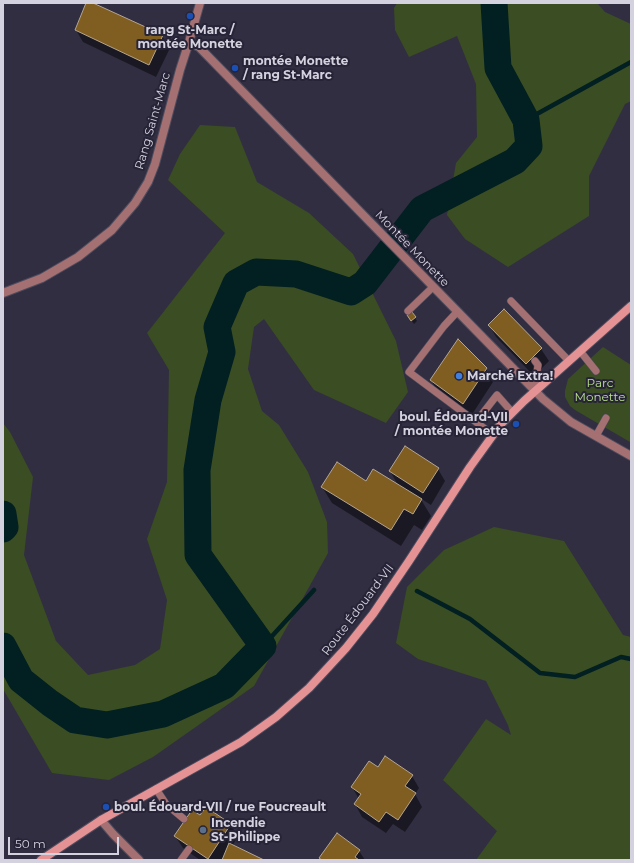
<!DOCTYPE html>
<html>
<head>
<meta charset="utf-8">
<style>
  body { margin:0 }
  #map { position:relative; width:634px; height:863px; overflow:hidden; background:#312e42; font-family:Montserrat,sans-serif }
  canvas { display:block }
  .frame { position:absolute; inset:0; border:4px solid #d4d2df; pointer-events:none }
  .scale { position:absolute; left:8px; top:837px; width:111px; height:18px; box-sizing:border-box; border:2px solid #d4d2df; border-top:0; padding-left:5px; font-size:12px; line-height:14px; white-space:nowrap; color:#d4d2df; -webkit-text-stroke:3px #272437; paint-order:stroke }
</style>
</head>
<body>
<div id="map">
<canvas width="634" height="863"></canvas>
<div class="frame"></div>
<div class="scale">50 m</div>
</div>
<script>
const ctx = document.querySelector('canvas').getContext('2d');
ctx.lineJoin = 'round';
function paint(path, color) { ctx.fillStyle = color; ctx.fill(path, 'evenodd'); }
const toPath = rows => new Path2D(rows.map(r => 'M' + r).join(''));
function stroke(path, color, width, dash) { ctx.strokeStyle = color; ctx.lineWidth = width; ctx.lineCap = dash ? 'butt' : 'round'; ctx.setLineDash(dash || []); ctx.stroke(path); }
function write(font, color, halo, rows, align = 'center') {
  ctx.font = font + ' Montserrat,sans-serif'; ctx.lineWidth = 4; ctx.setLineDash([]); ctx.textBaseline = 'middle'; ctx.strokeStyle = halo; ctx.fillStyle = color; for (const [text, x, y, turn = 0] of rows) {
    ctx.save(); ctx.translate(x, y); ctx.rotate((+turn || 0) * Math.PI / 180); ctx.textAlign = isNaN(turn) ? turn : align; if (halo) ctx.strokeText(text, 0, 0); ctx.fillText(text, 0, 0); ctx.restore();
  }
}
paint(toPath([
  [397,3,597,3,605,12,631,24,631,101,625,104,589,176,589,216,508,267,465,239,447,215,456,163,477,137,476,84,457,36,409,57,395,30,394,8],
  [200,125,235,127,257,182,309,213,353,254,396,341,408,392,386,423,314,390,264,319,254,327,248,369,262,411,279,425,308,472,327,522,328,553,254,686,153,757,109,780,52,773,3,689,3,423,10,432,33,477,24,555,56,641,88,675,135,665,160,649,167,600,147,539,167,482,169,370,147,333,225,233,168,180,180,154],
  [603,347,631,365,631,440,630,442,575,410,570,406,565,397,565,391,568,379],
  [494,527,564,541,623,635,631,637,631,860,476,860,497,831,443,780,486,719,511,735,508,725,486,681,418,659,396,643,407,587,444,550]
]), '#3b4d23');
paint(toPath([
  [87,3,91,3,162,36,170,48,156,77,83,42,76,30],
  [504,310,541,349,549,361,534,376,496,337,489,325],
  [415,318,417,321,414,324,410,319],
  [486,369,493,382,471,416,438,392,431,380],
  [438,469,445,481,431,505,420,498,431,516,422,530,414,525,401,546,332,503,322,487,366,482,398,485,390,471],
  [378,768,412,776,419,788,415,794,422,807,405,832,393,824,386,833,362,817,355,804,359,799,352,787],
  [206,808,231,825,238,837,232,846,262,860,200,860,183,848,175,836,201,817],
  [359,851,365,860,321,860,320,858]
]), '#0007');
stroke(toPath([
  [526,120,631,62],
  [417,591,470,619,540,673,575,677,621,657,631,659],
  [263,646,314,590]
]), '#021f22', 4.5);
stroke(toPath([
  [3,514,5,527,3,529],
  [3,646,21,680,50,703,75,720,107,725,163,714,224,686,263,646,198,555,197,470,208,400,222,352,217,327,236,283,256,272,296,274,351,292,365,283,422,209,515,161,529,146,526,120,498,68,494,3]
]), '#021f22', 27);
const building = toPath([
  [86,3,93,3,163,35,149,65,75,30,86,3],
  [504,309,542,348,526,364,488,325,504,309],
  [412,312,416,317,411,321,407,315,412,312],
  [458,339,487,368,463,404,430,380,458,339],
  [405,446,439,468,423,493,389,471,405,446],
  [337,462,366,481,373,469,422,499,413,514,404,509,391,530,321,487,337,462],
  [385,756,413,775,405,786,416,793,398,820,386,812,379,822,354,804,361,794,351,787,369,761,378,767,385,756],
  [206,807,231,824,208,859,174,836,192,810,200,815,206,807],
  [337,833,360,850,355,857,359,860,322,860,319,858,337,833],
  [229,843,264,860,222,860,229,843]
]);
paint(building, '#805d21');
stroke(building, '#b4a690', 1);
const service = toPath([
  [511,301,569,361],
  [408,311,433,287],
  [457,312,444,326,409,372,476,422],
  [580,351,596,371],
  [534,392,538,365,535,361],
  [493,435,476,422,497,395,512,412],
  [596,436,606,418],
  [156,789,166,804,184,819],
  [181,860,189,849]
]);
const minor = toPath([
  [3,293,42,278,78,257,112,230,135,203,148,182,155,164,180,70,189,42],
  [101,820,113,834,139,860]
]);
const tertiary = toPath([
  [200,3,189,42,199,47,543,399,571,422,631,456]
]);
const secondary = toPath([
  [41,860,101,820,241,742,276,717,309,688,346,648,373,614,409,561,470,467,501,424,524,401,631,306]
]);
stroke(service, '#4e4c5e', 8);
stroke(minor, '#4e4c5e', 10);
stroke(tertiary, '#4e4c5e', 10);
stroke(secondary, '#4e4c5e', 10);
stroke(service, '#a47072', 7);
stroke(minor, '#a47072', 8);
stroke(tertiary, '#a47072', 8);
stroke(secondary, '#e59295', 8);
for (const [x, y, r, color] of [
  [190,16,4,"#1a4fb4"],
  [235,68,4,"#1a4fb4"],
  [459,376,4,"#3f7fe0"],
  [516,424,4,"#1a4fb4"],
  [106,807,4,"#1a4fb4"],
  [203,830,4,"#5c6f8a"]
]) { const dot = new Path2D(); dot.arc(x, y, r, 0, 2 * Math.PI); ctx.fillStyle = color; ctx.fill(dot); stroke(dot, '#272437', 1.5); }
write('bold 12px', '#d4d2df', '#272437', [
  ["rang St-Marc /",190,30,"center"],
  ["montée Monette",190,44,"center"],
  ["montée Monette",243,61],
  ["/ rang St-Marc",243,75],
  ["Marché Extra!",467,376],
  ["boul. Édouard-VII",508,417,"right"],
  ["/ montée Monette",508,431,"right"],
  ["boul. Édouard-VII / rue Foucreault",114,807],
  ["Incendie",211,823],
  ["St-Philippe",211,837]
], 'left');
write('12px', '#d4d2df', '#272437', [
  ["Rang Saint-Marc",153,121,-74],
  ["Montée Monette",412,249,46],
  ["Route Édouard-VII",358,610,-53]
]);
write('12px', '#b9e08c', '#272437', [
  ["Parc",600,383],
  ["Monette",600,397]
]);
</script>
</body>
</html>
